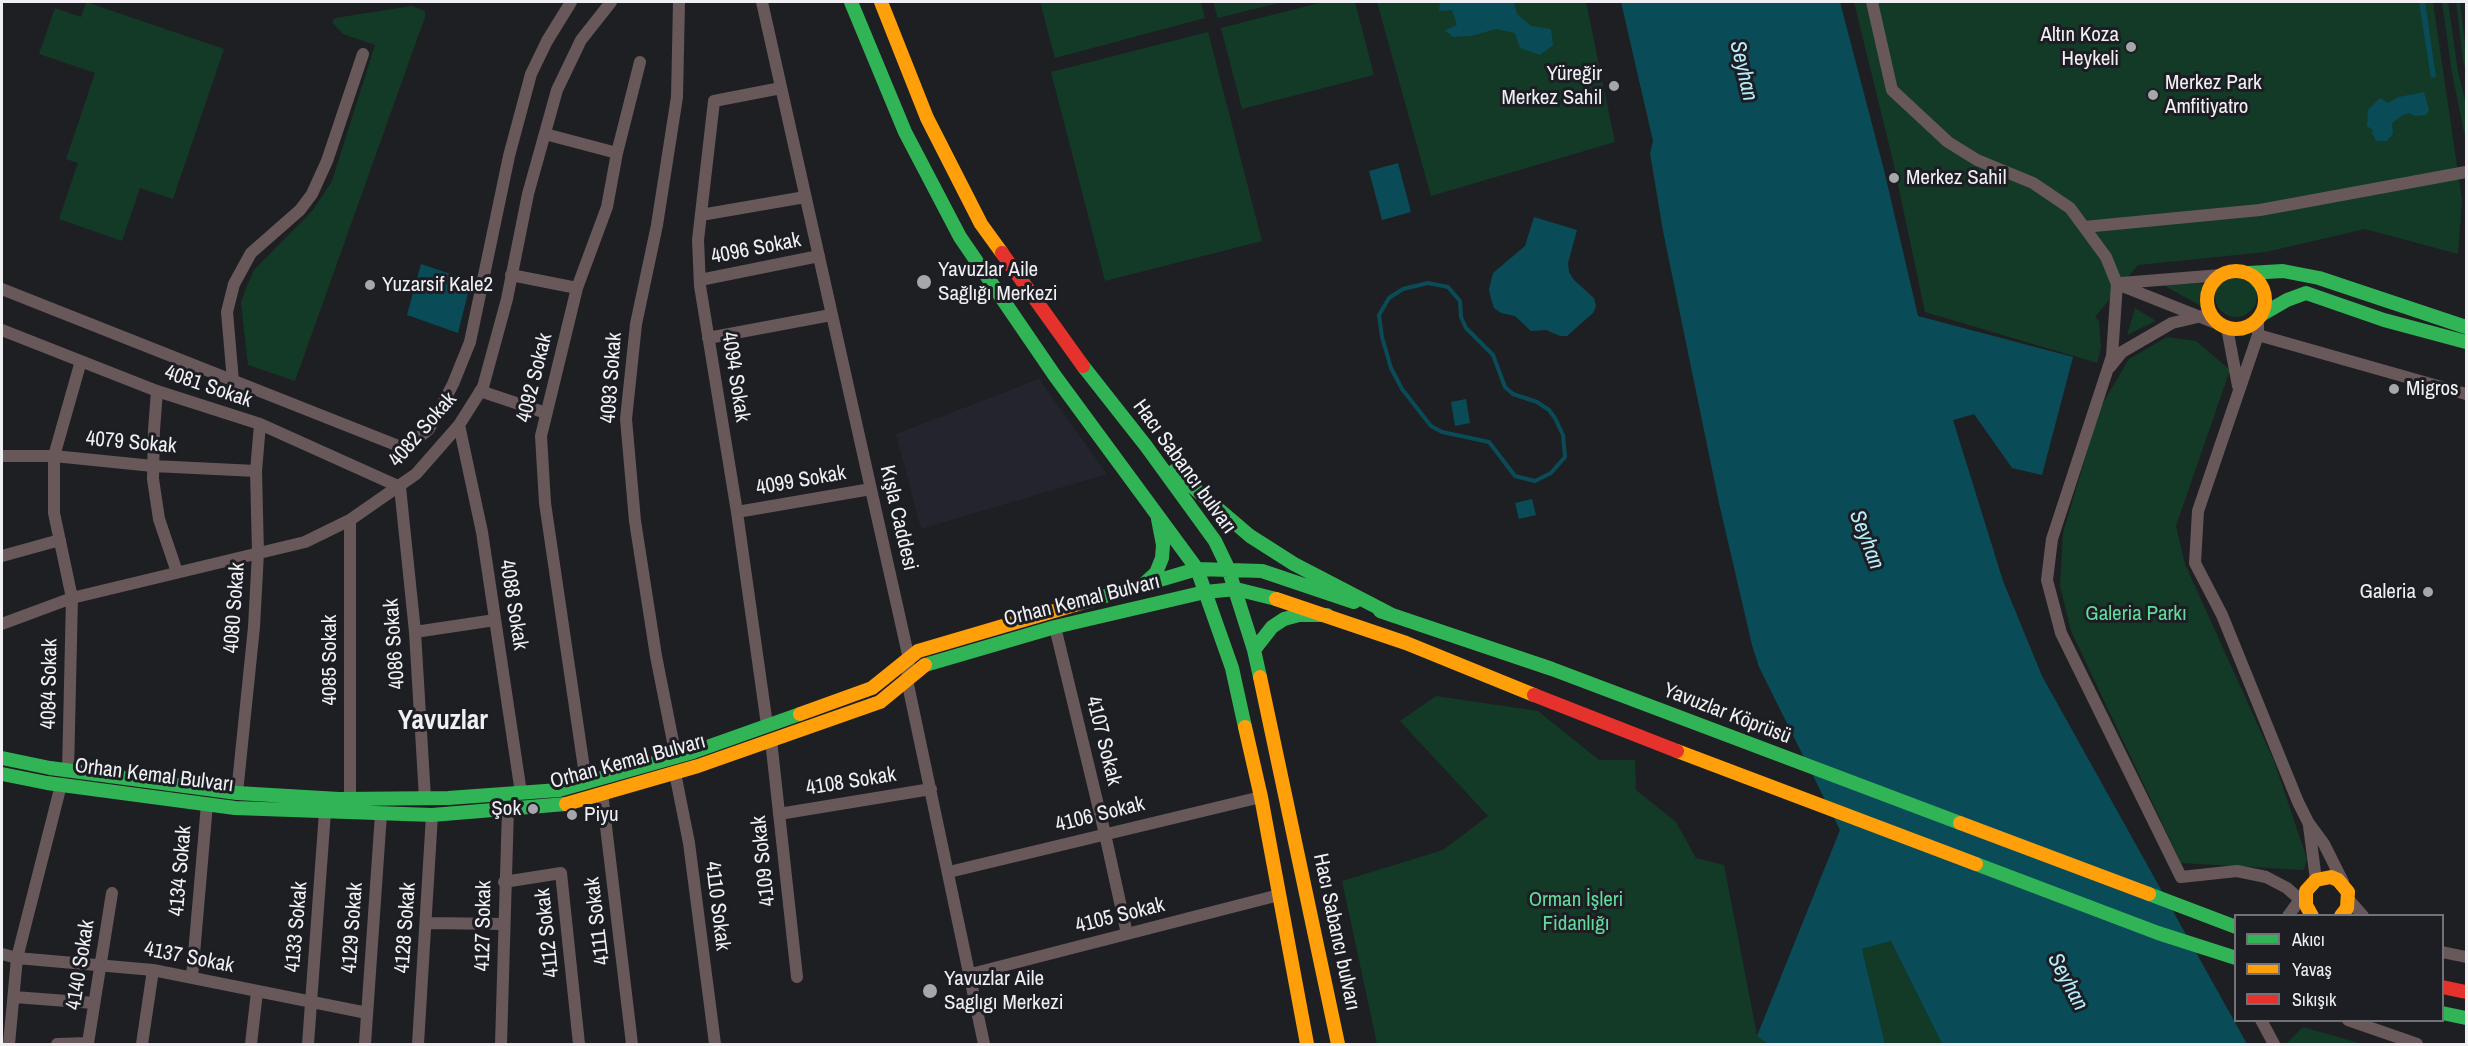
<!DOCTYPE html>
<html>
<head>
<meta charset="utf-8">
<style>
  body { margin:0 }
  #map { position:relative; width:2468px; height:1046px; overflow:hidden; background:#1e1f22; font-family:"Archivo Narrow",sans-serif }
  canvas { display:block }
  .frame { position:absolute; inset:0; border:3px solid #f0f0f4; pointer-events:none }
  .legend { position:absolute; left:2234px; top:914px; width:210px; height:108px; box-sizing:border-box; background:#1d1e23; border:2px solid #717277; margin:0; padding:8px 10px; list-style:none; font-size:18px; color:#f0f0f4 }
  .legend li { display:flex; align-items:center; gap:12px; height:30px }
  .legend b { width:30px; border:2px solid #717277 }
</style>
</head>
<body>
<div id="map">
<canvas width="2468" height="1046"></canvas>
<div class="frame"></div>
<ul class="legend">
<li><b style="height:8px;background:#30b455"></b>Akıcı</li>
<li><b style="height:8px;background:#ff9f0a"></b>Yavaş</li>
<li><b style="height:8px;background:#e5322d"></b>Sıkışık</li>
</ul>
</div>
<script>
const ctx = document.querySelector('canvas').getContext('2d');
ctx.lineJoin = 'round';
function paint(path, color) { ctx.fillStyle = color; ctx.fill(path, 'evenodd'); }
const toPath = rows => new Path2D(rows.map(r => 'M' + r).join(''));
function stroke(path, color, width, dash) { ctx.strokeStyle = color; ctx.lineWidth = width; ctx.lineCap = dash ? 'butt' : 'round'; ctx.setLineDash(dash || []); ctx.stroke(path); }
function write(font, color, halo, rows, align = 'center') {
  ctx.font = font + ' "Archivo Narrow",sans-serif'; ctx.lineWidth = 6; ctx.setLineDash([]); ctx.textBaseline = 'middle'; ctx.strokeStyle = halo; ctx.fillStyle = color; for (const [text, x, y, turn = 0] of rows) {
    ctx.save(); ctx.translate(x, y); ctx.rotate((+turn || 0) * Math.PI / 180); ctx.textAlign = isNaN(turn) ? turn : align; if (halo) ctx.strokeText(text, 0, 0); ctx.fillText(text, 0, 0); ctx.restore();
  }
}
paint(toPath([
  [1039,379,1107,474,921,529,896,434]
]), '#24242f');
paint(toPath([
  [86,2,224,49,173,199,140,188,122,241,59,219,78,163,66,159,95,73,39,54,55,8,81,17],
  [1040,2,1201,2,1205,18,1055,58],
  [1213,2,1283,2,1218,18],
  [1323,2,1355,2,1374,75,1242,109,1221,28],
  [1377,2,1586,2,1615,142,1431,196],
  [1854,2,2433,2,2462,200,2458,254,2365,229,2266,252,2138,265,2095,317,2099,321,2101,348,2097,363,1925,312,1893,161],
  [2442,2,2448,2,2458,72,2466,104,2466,142,2452,73],
  [2456,2,2460,2,2466,52,2466,72,2463,60],
  [412,6,425,11,425,17,295,381,248,365,241,303,246,288,254,270,313,210,332,181,375,45,343,34,332,22,335,18],
  [1208,32,1262,241,1105,281,1051,72],
  '2215 296a21 21 0 1 1 42 0a21 21 0 1 1-42 0Z',
  [2202,283,2201,306,2163,285],
  [2135,308,2156,321,2127,335],
  [2167,337,2196,341,2230,370,2176,526,2185,564,2274,761,2307,859,2304,870,2181,863,2071,631,2060,586,2063,533,2100,408,2129,359],
  [1436,696,1538,711,1599,760,1635,760,1636,790,1676,822,1696,858,1724,865,1757,1035,1768,1044,1377,1044,1342,881,1443,850,1488,816,1400,721],
  [1891,941,1942,1044,1885,1044,1862,949],
  [2303,1027,2363,1044,2286,1044]
]), '#133a26');
paint(toPath([
  [1440,2,1514,2,1517,14,1531,26,1551,29,1553,45,1540,55,1520,48,1515,33,1496,29,1471,36,1453,37,1445,30,1457,25,1452,10,1439,11],
  [1621,2,1840,2,1884,170,1918,316,2073,357,2042,475,2012,468,1974,414,1953,420,2003,581,2042,676,2247,1044,1942,1044,1891,941,1862,949,1885,1044,1768,1044,1757,1036,1840,830,1759,667,1752,645,1719,503,1663,231,1650,153,1653,141],
  [2419,2,2425,2,2436,77,2431,78],
  [2424,92,2429,110,2426,115,2415,116,2409,113,2403,115,2392,123,2393,133,2387,141,2376,141,2372,132,2373,130,2367,126,2368,110,2380,98,2388,103,2399,97],
  [1398,163,1411,212,1382,220,1369,171],
  [1534,217,1577,230,1568,263,1569,272,1574,280,1594,298,1596,306,1593,313,1567,336,1560,336,1546,330,1531,331,1515,316,1501,313,1494,308,1491,299,1489,289,1493,273,1525,246],
  [421,264,471,281,458,333,407,315],
  [1466,399,1470,423,1455,426,1451,402],
  [1532,499,1536,515,1519,519,1515,503]
]), '#094c58');
stroke(toPath([
  [1428,283,1448,287,1460,301,1461,317,1466,328,1493,355,1505,387,1513,394,1537,402,1549,410,1555,418,1563,435,1565,457,1551,473,1535,481,1515,476,1489,442,1442,432,1431,426,1402,389,1391,368,1382,337,1379,315,1389,298,1403,289,1428,283]
]), '#094c58', 4);
stroke(toPath([
  [762,2,909,659,907,680,984,1044],
  [1872,2,1892,90,1948,142,1977,160,2033,183,2070,208,2106,257,2117,284,2112,356,2052,539,2047,580,2061,633,2181,877,2237,871,2266,877,2287,888,2306,905],
  [545,134,617,153],
  [701,215,805,197],
  [2084,227,2260,210,2466,172],
  [511,275,577,288],
  [700,280,819,256],
  [2121,283,2221,275],
  [2117,284,2218,324],
  [2,289,401,447,412,443,429,429,453,384,470,342,509,156,531,74,547,41,571,2],
  [2258,321,2258,335,2198,511,2195,563,2222,615,2298,802,2308,822,2324,844,2343,882],
  [2227,328,2238,386],
  [2,330,157,391,260,424,400,487,415,632,425,798],
  [2258,335,2466,394],
  [708,338,831,315],
  [2110,367,2122,352,2172,323,2202,316],
  [233,381,227,312,234,284,251,253,300,210,312,194,327,161,363,54],
  [157,391,154,430,153,479,159,519,177,572],
  [480,391,546,413],
  [459,425,482,532,521,793],
  [2,456,54,456,153,466,256,471],
  [737,512,871,489],
  [350,520,350,799],
  [2,556,60,540],
  [2,624,72,598,305,542,350,520,416,474,459,425,483,387,507,299,528,194,557,90,581,40,611,2],
  [1055,627,1105,834,1127,934],
  [415,632,495,620],
  [767,725,737,512,700,286,698,240,714,101,781,88],
  [771,740,797,977],
  [676,757,656,656,635,521,626,419,636,324,657,225,677,97,679,2],
  [68,771,72,598,54,513,54,456,81,361],
  [675,773,689,843,715,1044],
  [586,782,545,503,541,436,577,288,607,207,617,153,640,62],
  [237,793,254,627,258,553,256,471,260,424],
  [602,793,632,1044],
  [779,814,931,789],
  [2309,826,2316,880],
  [949,872,1261,797],
  [504,882,561,873,579,1044],
  [2349,900,2363,916],
  [2288,916,2304,894],
  [426,923,504,924],
  [2442,952,2466,957],
  [2,954,17,958,153,970,367,1013],
  [971,974,1279,895],
  [192,977,207,804],
  [14,997,94,1003],
  [2261,1020,2274,1044],
  [2348,1020,2417,1044],
  [9,1044,17,958,61,785],
  [57,1044,88,1043,112,893],
  [142,1044,153,970],
  [251,1044,257,992],
  [308,1044,325,812],
  [365,1044,381,814],
  [418,1044,432,815],
  [501,1044,508,809]
]), '#68585a', 12);
stroke(toPath([
  [851,2,905,132,960,237,1055,376,1197,569,1232,668,1245,727],
  [2248,273,2283,271,2319,278,2466,327],
  [2261,315,2287,300,2306,293,2384,320,2466,342],
  [1083,366,1146,446,1215,541,1228,568,1254,650,1260,677],
  [1174,471,1250,536,1294,564,1394,616],
  [1144,584,1156,573,1162,558,1163,545,1158,519],
  [1078,604,1197,569,1262,571,1354,602],
  [1380,611,1552,669,1960,823],
  [1254,650,1272,627,1284,619,1299,615,1327,615],
  [925,665,1055,627,1205,592,1236,589,1276,599],
  [2,758,50,768,237,793,339,799,448,798,559,790,693,752,800,714],
  [2,774,47,783,235,808,432,815,566,804],
  [1976,864,2158,933,2236,958],
  [2149,894,2236,927],
  [2442,1013,2466,1018]
]), '#30b455', 14);
stroke(toPath([
  [881,2,927,118,981,224,1002,253],
  '2207 300a29 29 0 1 1 58 0a29 29 0 1 1-58 0Z',
  [1276,599,1406,643,1534,695],
  [1260,677,1338,1044],
  [800,714,872,688,918,651,1078,604],
  [1245,727,1261,797,1307,1044],
  [1677,751,1976,864],
  [566,804,698,766,880,702,925,665],
  [1960,823,2149,894],
  [2312,916,2306,905,2306,891,2316,880,2331,877,2338,880,2348,892,2347,908,2341,916]
]), '#ff9f0a', 14);
stroke(toPath([
  [1002,253,1083,366],
  [1534,695,1677,751],
  [2442,987,2466,992]
]), '#e5322d', 14);
for (const [x, y, r, color] of [
  [2131,47,6,"#a6a7aa"],
  [1614,86,6,"#a6a7aa"],
  [2153,95,6,"#a6a7aa"],
  [1894,178,6,"#a6a7aa"],
  [924,282,8,"#a6a7aa"],
  [370,285,6,"#a6a7aa"],
  [2394,389,6,"#a6a7aa"],
  [2428,592,6,"#a6a7aa"],
  [533,809,6,"#a6a7aa"],
  [572,815,6,"#a6a7aa"],
  [930,991,8,"#a6a7aa"]
]) { const dot = new Path2D(); dot.arc(x, y, r, 0, 2 * Math.PI); ctx.fillStyle = color; ctx.fill(dot); stroke(dot, '#1d1e23', 2); }
write('21px', '#f0f0f4', '#1d1e23', [
  ["Altın Koza",2119,35,"right"],
  ["Heykeli",2119,59,"right"],
  ["Yüreğir",1602,74,"right"],
  ["Merkez Sahil",1602,98,"right"],
  ["Merkez Park",2165,83],
  ["Amfitiyatro",2165,107],
  ["Merkez Sahil",1906,178],
  ["Yavuzlar Aile",938,270],
  ["Sağlığı Merkezi",938,294],
  ["Yuzarsif Kale2",382,285],
  ["Migros",2406,389],
  ["Galeria",2416,592,"right"],
  ["Şok",521,809,"right"],
  ["Piyu",584,815],
  ["Yavuzlar Aile",944,979],
  ["Saglıgı Merkezi",944,1003]
], 'left');
write('21px', '#f0f0f4', '#1d1e23', [
  ["4096 Sokak",756,249,-11],
  ["4094 Sokak",735,377,81],
  ["4092 Sokak",535,378,-76],
  ["4093 Sokak",612,378,-86],
  ["4081 Sokak",208,387,19],
  ["4082 Sokak",423,430,-49],
  ["4079 Sokak",131,443,5],
  ["Hacı Sabancı bulvarı",1184,467,54],
  ["4099 Sokak",801,481,-10],
  ["Kışla Caddesi",898,518,77],
  ["Orhan Kemal Bulvarı",1082,601,-14],
  ["4088 Sokak",513,605,81],
  ["4080 Sokak",235,608,-86],
  ["4086 Sokak",395,644,-94],
  ["4085 Sokak",330,660,-90],
  ["4084 Sokak",50,684,-89],
  ["Yavuzlar Köprüsü",1727,714,21],
  ["4107 Sokak",1103,741,76],
  ["Orhan Kemal Bulvarı",628,762,-15],
  ["Orhan Kemal Bulvarı",154,776,7],
  ["4108 Sokak",851,782,-9],
  ["4106 Sokak",1100,815,-14],
  ["4109 Sokak",764,861,-96],
  ["4134 Sokak",181,871,-85],
  ["4110 Sokak",717,906,83],
  ["4105 Sokak",1120,916,-14],
  ["4111 Sokak",598,921,-97],
  ["4127 Sokak",484,926,-89],
  ["4133 Sokak",297,927,-85],
  ["4129 Sokak",353,928,-86],
  ["4128 Sokak",406,928,-86],
  ["Hacı Sabancı bulvarı",1336,932,78],
  ["4112 Sokak",548,933,-96],
  ["4137 Sokak",189,958,11],
  ["4140 Sokak",81,965,-81]
]);
write('21px', '#62db9c', '#1d1e23', [
  ["Galeria Parkı",2136,614],
  ["Orman İşleri",1576,900],
  ["Fidanlığı",1576,924]
]);
write('italic 22px', '#b7ecf9', '#1d1e23', [
  ["Seyhan",1743,71,77],
  ["Seyhan",1866,540,69],
  ["Seyhan",2067,982,62]
]);
write('bold 27px', '#f0f0f4', '#1d1e23', [
  ["Yavuzlar",443,722]
]);
</script>
</body>
</html>
